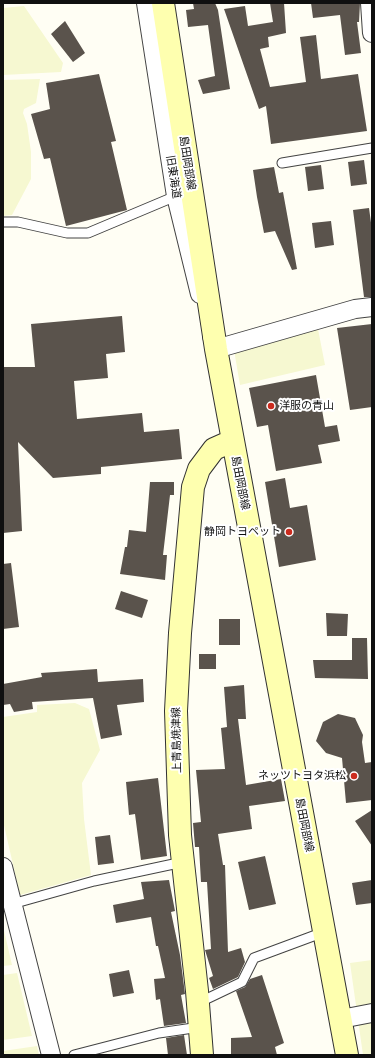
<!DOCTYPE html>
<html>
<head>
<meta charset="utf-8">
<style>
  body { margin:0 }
  #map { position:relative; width:375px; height:1058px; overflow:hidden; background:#fffef4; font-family:Bitter,serif }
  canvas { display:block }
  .frame { position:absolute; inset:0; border:4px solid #101010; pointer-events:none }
</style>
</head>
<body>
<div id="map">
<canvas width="375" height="1058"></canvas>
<div class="frame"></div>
</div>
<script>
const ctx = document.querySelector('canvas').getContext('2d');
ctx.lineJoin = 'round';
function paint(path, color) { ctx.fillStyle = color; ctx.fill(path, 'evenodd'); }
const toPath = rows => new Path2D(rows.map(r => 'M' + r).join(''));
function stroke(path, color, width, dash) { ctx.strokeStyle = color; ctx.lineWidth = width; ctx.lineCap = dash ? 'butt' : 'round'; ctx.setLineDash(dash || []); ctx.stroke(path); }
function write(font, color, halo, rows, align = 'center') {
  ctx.font = font + ' Bitter,"Noto Sans JP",serif'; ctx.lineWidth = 4; ctx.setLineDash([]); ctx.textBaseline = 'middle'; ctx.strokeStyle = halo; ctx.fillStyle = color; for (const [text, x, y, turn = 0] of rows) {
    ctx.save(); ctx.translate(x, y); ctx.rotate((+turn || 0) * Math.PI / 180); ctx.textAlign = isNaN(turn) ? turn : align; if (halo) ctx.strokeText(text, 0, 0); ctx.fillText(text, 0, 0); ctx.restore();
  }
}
paint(toPath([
  [24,6,63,63,61,72,3,75,3,8],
  [40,79,36,103,24,109,23,113,27,124,31,152,31,179,12,215,3,216,3,80],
  [317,324,325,365,240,385,234,350],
  [75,703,89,709,100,750,82,783,84,819,91,875,20,895,3,821,3,717,37,712,37,705],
  [3,926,12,965,3,966],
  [372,960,372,1055,363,1055,350,963],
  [17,973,32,1036,3,1040,3,975],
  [37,1046,39,1055,3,1055,3,1051]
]), '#f6f8d1');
paint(toPath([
  [193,3,215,3,218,10,230,89,203,94,198,80,215,76,208,25,188,27,186,10,194,9],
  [270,3,284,3,286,33,268,37,269,47,260,49,270,87,306,82,300,37,316,35,321,79,358,74,367,131,271,144,266,106,259,109,224,9,245,6,248,26,273,22],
  [311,3,360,3,359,22,357,22,361,53,345,55,340,15,313,18],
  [65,21,85,53,73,62,51,34],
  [99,74,116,141,111,142,127,210,66,226,50,158,44,159,31,114,50,109,46,83],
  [364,160,367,184,351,186,348,162],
  [321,165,324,189,308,191,305,167],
  [274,167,279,193,283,192,297,269,292,270,275,231,264,233,257,197,253,170],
  [369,208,372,230,372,297,364,297,353,210],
  [331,221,334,245,315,248,312,223],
  [122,316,125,352,106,354,108,378,74,381,77,419,142,413,144,432,179,429,182,459,101,467,101,474,53,478,18,442,22,531,3,533,3,367,35,367,31,324],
  [372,324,372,407,350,410,337,328],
  [316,375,325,427,337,425,340,441,318,445,322,463,276,471,268,425,257,427,249,388],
  [285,478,290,508,307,505,316,560,279,567,265,482],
  [150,482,174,482,174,495,170,495,163,555,167,555,165,580,120,574,125,547,127,547,129,530,146,532],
  [11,563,19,627,3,629,3,564],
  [121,591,148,600,142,618,115,609],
  [326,613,348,614,347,636,327,636],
  [219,619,240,619,240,645,219,645],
  [352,638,367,638,368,679,315,678,313,660,352,660],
  [199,654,216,654,216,669,199,669],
  [97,669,98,682,143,679,144,702,117,705,122,735,101,739,93,698,32,702,33,709,14,712,10,704,3,705,3,684,42,677,41,673],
  [244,685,246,719,238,719,246,785,281,779,285,801,249,806,252,829,218,834,223,865,225,865,228,952,241,948,245,962,238,977,213,989,209,978,213,976,205,950,211,949,207,882,201,882,199,847,195,847,193,823,201,822,196,770,225,769,221,728,227,727,224,687],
  [338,714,355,718,363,735,362,742,365,763,372,762,372,800,346,803,342,758,326,753,316,741,323,722],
  [158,778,167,856,141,860,135,814,129,815,126,782],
  [372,810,372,846,355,821],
  [110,835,114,863,98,865,95,837],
  [265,856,276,904,249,910,238,862],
  [169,880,175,911,171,912,180,955,185,994,181,995,186,1023,164,1026,160,999,156,1000,154,979,165,978,158,946,156,946,151,917,116,923,113,905,144,899,141,882],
  [372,880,372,903,356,905,352,883],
  [129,970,134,993,113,997,109,974],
  [262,975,284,1043,275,1047,277,1055,231,1055,231,1038,252,1037,236,991,245,987,250,979],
  [184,1035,187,1055,168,1055,166,1038]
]), '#5a534c');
const service = toPath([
  [282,163,372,148],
  [3,222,18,222,67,233,88,233,176,196],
  [12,904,94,881,183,862],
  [198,1003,242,982,254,958,324,932],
  [74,1055,159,1033,200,1027]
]);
const minor = toPath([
  [146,3,176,196,200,294],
  [370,3,372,33],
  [212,336,216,349,355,309,372,307],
  [3,867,51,1055],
  [341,1019,372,1013]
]);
const secondary = toPath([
  [163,3,216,349,347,1055],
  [202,1055,197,991,180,835,176,711,180,633,193,487,199,469,214,449,232,441]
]);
stroke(service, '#434343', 11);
stroke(minor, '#434343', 20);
stroke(secondary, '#323232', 24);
stroke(service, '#fff', 9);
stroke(minor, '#fff', 18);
stroke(secondary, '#feffaf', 22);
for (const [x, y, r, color] of [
  [271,406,4,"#cb2b1e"],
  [289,532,4,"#cb2b1e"],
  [354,776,4,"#cb2b1e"]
]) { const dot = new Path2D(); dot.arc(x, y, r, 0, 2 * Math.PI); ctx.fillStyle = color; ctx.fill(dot); stroke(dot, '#fff', 1.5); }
write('11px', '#101010', '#fff', [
  ["島田岡部線",187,163,81],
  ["旧東海道",173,177,81],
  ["島田岡部線",240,483,79],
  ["上青島焼津線",177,740,-91],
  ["島田岡部線",304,825,79]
]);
write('11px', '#101010', '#fff', [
  ["洋服の青山",279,406,"left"],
  ["静岡トヨペット",281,532],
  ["ネッツトヨタ浜松",346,776]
], 'right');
</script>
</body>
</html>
